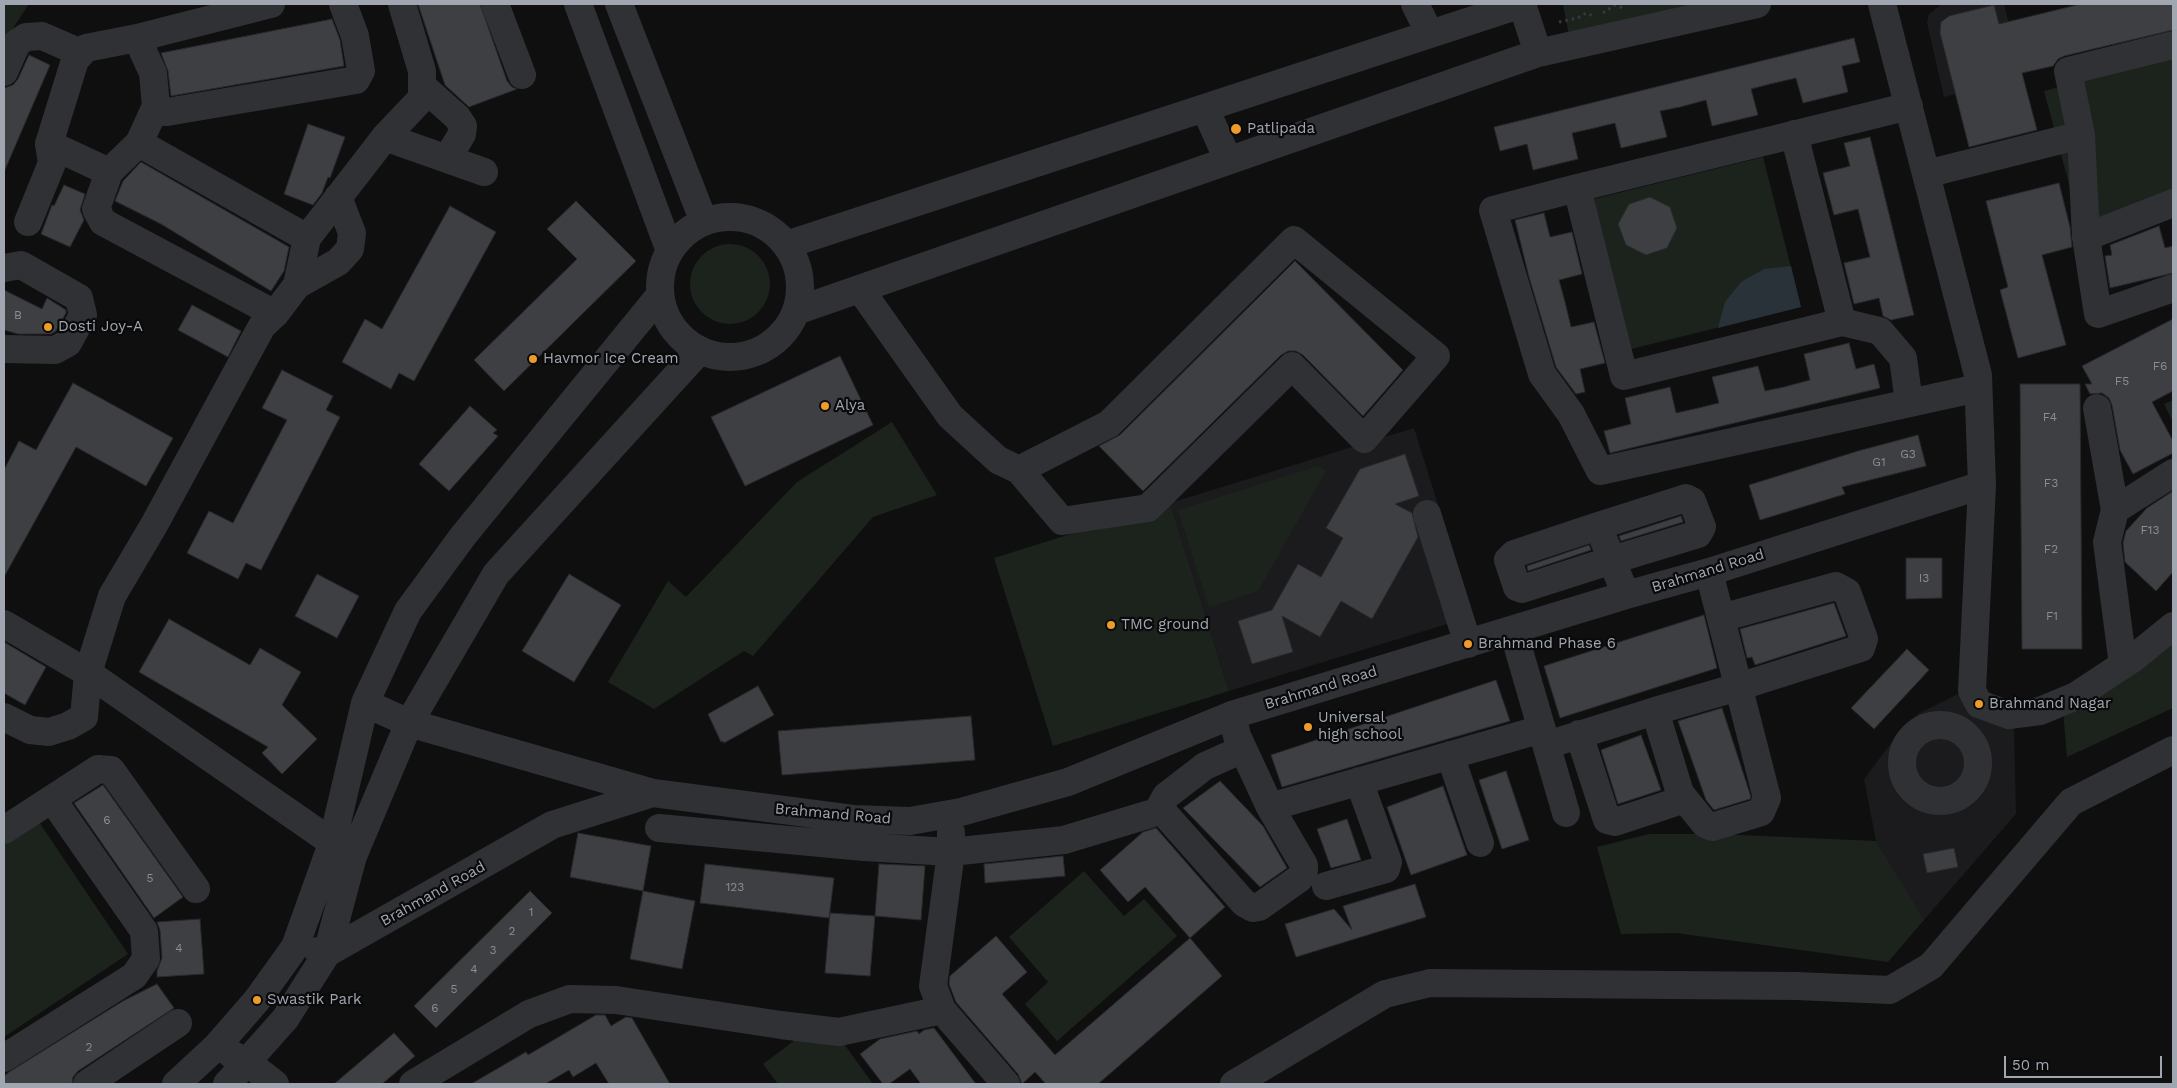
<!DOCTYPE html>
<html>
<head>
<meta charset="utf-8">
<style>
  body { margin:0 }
  #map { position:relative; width:2177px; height:1088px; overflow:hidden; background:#0f0f10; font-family:"Work Sans",sans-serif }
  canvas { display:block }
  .frame { position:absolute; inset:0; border:5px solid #a0a7b1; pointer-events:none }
  .scale { position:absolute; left:2004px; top:1056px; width:158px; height:22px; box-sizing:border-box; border:2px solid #a0a7b1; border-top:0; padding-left:6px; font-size:15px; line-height:18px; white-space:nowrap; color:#a0a7b1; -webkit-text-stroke:4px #0a0a0b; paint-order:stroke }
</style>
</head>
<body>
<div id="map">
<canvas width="2177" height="1088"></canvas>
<div class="frame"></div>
<div class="scale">50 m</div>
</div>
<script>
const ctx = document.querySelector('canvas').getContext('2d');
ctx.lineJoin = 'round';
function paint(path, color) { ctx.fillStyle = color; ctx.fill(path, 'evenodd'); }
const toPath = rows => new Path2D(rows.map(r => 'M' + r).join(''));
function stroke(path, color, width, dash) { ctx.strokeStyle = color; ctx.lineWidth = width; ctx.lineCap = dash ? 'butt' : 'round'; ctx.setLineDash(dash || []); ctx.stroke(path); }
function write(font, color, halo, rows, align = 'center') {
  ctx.font = font + ' "Work Sans",sans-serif'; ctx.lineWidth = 4.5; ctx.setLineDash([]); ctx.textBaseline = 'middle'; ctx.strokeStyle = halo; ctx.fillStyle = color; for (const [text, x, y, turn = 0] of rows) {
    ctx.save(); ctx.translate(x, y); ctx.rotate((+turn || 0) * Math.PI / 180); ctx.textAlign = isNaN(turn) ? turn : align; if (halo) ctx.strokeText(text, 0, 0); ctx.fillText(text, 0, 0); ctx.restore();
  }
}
paint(toPath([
  [1942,4,2004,4,2022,78,1944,97,1927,23,1929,14],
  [1414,428,1473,616,1229,691,1170,503],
  [1958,694,1981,716,2014,728,2016,814,1923,921,1876,841,1864,779,1892,742,1918,714]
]), '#1b1b1d');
paint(toPath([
  [4,4,29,4,4,42],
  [1568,4,1704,4,1569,35,1563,5],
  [2173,57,2173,212,2083,236,2044,91],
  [1763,157,1801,307,1631,349,1594,199],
  '690 284a40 40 0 1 1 80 0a40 40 0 1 1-80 0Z',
  [2173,400,2173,422,2164,404],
  [892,422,937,495,873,517,753,656,744,651,654,709,608,682,668,581,686,597,797,482],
  [1318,466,1326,471,1258,591,1209,607,1178,510],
  [1170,503,1229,691,1053,746,994,558],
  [2173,636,2173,708,2067,757,2063,710],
  [37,819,128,954,4,1037,4,841],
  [1649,834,1717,834,1876,841,1924,920,1888,962,1676,933,1621,934,1597,847],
  [1084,871,1124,916,1144,899,1177,936,1057,1041,1025,1004,1048,982,1009,937],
  [798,1038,844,1044,873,1084,778,1084,763,1064]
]), '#1b231c');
paint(toPath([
  [1791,266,1801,307,1718,328,1725,302,1741,282,1764,269]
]), '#293238');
const building = toPath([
  [418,4,480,4,507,81,512,87,517,89,469,107,445,85,418,4],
  [2081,4,2173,4,2173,30,2064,56,2058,59,2053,66,2022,73,2037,130,1969,147,1940,33,1941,22,1949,16,1994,5,1999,24,2081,4],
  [332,19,340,40,344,66,171,96,168,71,161,53,332,19],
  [1854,38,1860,62,1842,66,1848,92,1803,103,1796,78,1770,84,1751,89,1758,115,1712,126,1706,100,1680,107,1660,111,1667,137,1621,148,1615,123,1590,129,1572,133,1578,159,1533,170,1527,144,1500,151,1494,127,1854,38],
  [29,55,50,65,4,172,4,88,13,85,18,79,29,55],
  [308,124,345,137,330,178,328,177,322,193,313,205,284,194,308,124],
  [1870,137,1914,315,1891,320,1883,316,1879,298,1854,304,1844,263,1870,257,1858,209,1834,215,1823,173,1850,166,1844,143,1870,137],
  [141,162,289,247,284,271,271,291,161,224,115,201,123,181,141,162],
  [2059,183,2070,227,2072,247,2042,255,2066,345,2018,358,2000,290,2008,287,1986,201,2059,183],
  [64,185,85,194,80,210,84,220,70,247,41,234,52,205,54,206,64,185],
  [1650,197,1670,207,1677,228,1667,248,1646,255,1626,245,1618,224,1629,204,1650,197],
  [576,201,636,261,504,391,474,360,577,259,547,229,576,201],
  [450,206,496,232,414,381,399,373,391,389,342,362,365,319,382,329,450,206],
  [1544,213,1550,237,1572,232,1582,274,1559,280,1565,302,1571,327,1594,322,1605,363,1580,369,1585,392,1576,394,1556,367,1529,277,1515,220,1544,213],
  [2159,226,2165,248,2173,246,2173,273,2110,288,2105,256,2112,255,2110,245,2159,226],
  [1295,261,1403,370,1363,416,1303,355,1296,351,1288,351,1281,355,1143,491,1099,446,1120,435,1295,261],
  [4,290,42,309,47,298,66,310,66,313,56,331,51,334,18,334,4,330,4,290],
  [192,305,241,331,228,357,178,330,192,305],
  [2173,319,2173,391,2152,402,2173,441,2173,453,2133,474,2120,450,2112,405,2109,398,2102,393,2090,394,2085,384,2092,384,2082,366,2173,319],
  [1849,343,1856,369,1874,364,1880,388,1610,453,1604,431,1631,424,1625,398,1670,387,1676,413,1694,409,1719,403,1712,377,1758,366,1765,391,1784,387,1810,380,1804,354,1849,343],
  [840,356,873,425,745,486,711,417,840,356],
  [282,370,333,396,326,410,340,417,261,570,246,563,238,579,187,553,209,511,233,523,287,420,262,408,282,370],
  [73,383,173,438,146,486,76,447,4,577,4,470,19,441,36,450,73,383],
  [2020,384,2080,384,2082,649,2022,649,2020,384],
  [470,406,497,430,493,433,498,436,449,491,419,464,470,406],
  [1918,435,1926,466,1842,487,1845,494,1760,520,1749,485,1858,451,1918,435],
  [1405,454,1419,496,1395,504,1412,513,1418,537,1372,619,1341,601,1320,637,1282,616,1293,652,1252,664,1238,621,1272,610,1298,564,1321,577,1343,538,1326,528,1360,469,1405,454],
  [2173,491,2173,572,2156,591,2125,562,2123,543,2126,531,2147,508,2173,491],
  [1681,516,1683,522,1621,541,1619,536,1681,516],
  [1589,545,1591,550,1528,571,1527,566,1589,545],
  [1906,558,1942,558,1942,598,1906,599,1906,558],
  [317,574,359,596,337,638,295,616,317,574],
  [569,574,621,605,574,682,522,651,569,574],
  [1834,603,1846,636,1755,665,1752,657,1747,658,1740,629,1834,603],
  [1704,615,1717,668,1560,718,1544,666,1704,615],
  [169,619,250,665,260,648,301,672,282,705,317,739,282,774,262,753,268,747,139,672,169,619],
  [4,642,46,667,25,705,4,693,4,642],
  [1907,649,1929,670,1874,729,1851,708,1907,649],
  [1496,680,1510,721,1282,787,1271,755,1496,680],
  [758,686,774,715,724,743,723,741,721,742,708,714,758,686],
  [1722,708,1751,797,1750,799,1714,810,1706,800,1678,721,1722,708],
  [971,716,975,760,782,775,778,731,971,716],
  [1641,735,1661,790,1618,804,1601,750,1641,735],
  [1506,771,1529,840,1502,849,1479,780,1506,771],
  [1220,781,1263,826,1287,868,1260,887,1183,808,1220,781],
  [103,785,183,897,154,918,74,803,103,785],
  [1443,786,1467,855,1411,875,1387,807,1443,786],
  [1347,819,1361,860,1331,868,1317,829,1347,819],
  [1156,828,1225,907,1190,938,1145,887,1128,902,1100,870,1143,832,1156,828],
  [578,833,651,846,643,891,570,877,578,833],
  [1954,848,1958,867,1927,873,1923,854,1954,848],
  [1063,856,1065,876,985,883,984,864,1063,856],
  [705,864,834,878,829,918,700,903,705,864],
  [879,864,925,866,921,920,875,916,879,864],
  [1415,884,1426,917,1296,957,1285,924,1334,909,1352,930,1343,906,1415,884],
  [530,891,552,913,436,1028,414,1006,530,891],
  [643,891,695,901,682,969,630,959,643,891],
  [830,913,875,916,870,976,825,973,830,913],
  [200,919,204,974,157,977,157,971,162,958,160,930,157,922,200,919],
  [996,936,1027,972,1002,994,1055,1055,1190,938,1222,976,1098,1084,1046,1084,1035,1072,1022,1084,1018,1074,956,1002,949,984,950,976,996,936],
  [157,984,174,1008,78,1071,73,1077,72,1084,4,1084,4,1076,9,1072,123,1001,157,984],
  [596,1015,605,1015,611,1026,626,1017,632,1018,670,1084,609,1084,596,1063,573,1077,569,1070,545,1084,471,1084,526,1052,528,1055,596,1015],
  [934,1028,976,1084,921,1084,910,1069,889,1084,883,1084,860,1054,880,1039,917,1031,919,1034,924,1030,934,1028],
  [394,1033,415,1056,382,1084,334,1084,394,1033]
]);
paint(building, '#3e3f43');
stroke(building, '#29292c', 1);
stroke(toPath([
  [1603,13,1615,5,1626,9],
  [1559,22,1578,18,1586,13,1593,16]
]), '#36383c', 3, [2.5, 4]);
stroke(toPath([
  [495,4,522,75],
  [578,4,670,251],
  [619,4,704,222],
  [1415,4,1430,34],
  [1522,4,1538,53],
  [1882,4,1978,375,1982,485,1972,691,1979,704,2009,715,2040,711,2076,696,2135,657,2173,626],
  [2173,45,2068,71,2081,135,2086,237,2173,203],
  [4,72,17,43,26,37,42,36,81,53],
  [422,86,457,117,463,126,462,134,447,159],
  [1205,108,1228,160],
  [154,111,167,112,356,80,361,71,355,36,343,4],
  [1794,134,1842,322,1624,376,1577,188,1873,115,1909,106],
  [385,137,484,172],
  [139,143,307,238],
  [49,144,109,172,139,143,156,106,153,73,137,38],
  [109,172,96,209,103,222,275,314],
  [1926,174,2081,135],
  [1577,188,1493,210,1542,374,1571,414,1600,471,1978,388],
  '660 287a70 70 0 1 1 140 0a70 70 0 1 1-140 0Z',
  [28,222,52,163,49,144,75,60,86,48,137,38,271,4],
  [2086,237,2098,314,2173,288],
  [786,245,1522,4],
  [4,268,21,265,79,298,83,315,68,343,55,350,4,349],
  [297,285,338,262,350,249,352,233,338,197],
  [860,289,950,416,998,460,1019,470,1062,521,1148,508,1292,366,1364,439,1436,356,1294,240,1109,424,1019,470],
  [796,311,1538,53,1757,4],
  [1842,322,1880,331,1903,358,1909,403],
  [2097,408,2115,510],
  [1427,514,1468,644],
  [1598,526,1686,498,1692,501,1702,527,1698,534,1612,560,1522,589,1517,587,1508,560,1514,554,1598,526,1612,560,1614,566,1626,595],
  [4,624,88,673,346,852],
  [1513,630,1566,813],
  [2123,665,2107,542,2115,510,2173,473],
  [365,703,409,723,653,793,853,819,910,821,961,812,1068,782,1232,715,1626,595,1709,572,1982,485],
  [1232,715,1237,736,1270,807,1304,865,1304,871,1300,878,1259,907,1253,908,1244,903,1164,813,1161,805,1166,796,1205,766,1243,749],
  [4,717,30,730,49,732,68,726,84,717,88,673,112,596,154,525,262,326,275,314,297,285,307,238,385,137,422,98,422,71,402,4],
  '1902 763a38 38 0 1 1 76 0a38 38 0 1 1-76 0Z',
  [1579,734,1607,820,1615,822,1676,802,1680,793,1655,711],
  [1547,745,1655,711,1738,687,1861,648,1864,639,1847,592,1836,586,1721,618],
  [1450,755,1480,843],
  [1680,793,1705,824,1712,827,1761,812,1767,798,1709,572],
  [1270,807,1542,729],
  [659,828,864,847,951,852,1064,840,1150,814],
  [4,830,98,769,111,770,196,889],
  [951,833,951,852,933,986,942,1010,1006,1084],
  [1326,886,1386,869,1388,862,1359,781],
  [318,951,327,953,552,825,653,793],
  [231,1054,247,1062,275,1084],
  [4,1058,134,976,146,959,144,931,52,799],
  [87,1084,178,1023],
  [176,1084,217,1046,257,1000,295,947,332,844,365,703,408,611,463,536,660,295],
  [227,1084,285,1019,327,953,353,856,409,723,496,574,700,350],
  [413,1084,529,1014,570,999,616,1000,781,1025,839,1032,942,1010],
  [1234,1084,1385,994,1430,983,1796,986,1890,990,1931,966,2071,802,2173,750]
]), '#303135', 28);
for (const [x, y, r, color] of [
  [1236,129,6,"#ed9b2a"],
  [48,327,5,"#ed9b2a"],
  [533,359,5,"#ed9b2a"],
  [825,406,5,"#ed9b2a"],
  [1111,625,5,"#ed9b2a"],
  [1468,644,5,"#ed9b2a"],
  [1979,704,5,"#ed9b2a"],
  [1308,727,5,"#ed9b2a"],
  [257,1000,5,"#ed9b2a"]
]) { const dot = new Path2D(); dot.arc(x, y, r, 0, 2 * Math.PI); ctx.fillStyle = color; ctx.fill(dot); stroke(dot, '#0a0a0b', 2); }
write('12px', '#888d96', null, [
  ["B",18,315],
  ["F6",2160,366],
  ["F5",2122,381],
  ["F4",2050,417],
  ["G3",1908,454],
  ["G1",1879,462],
  ["F3",2051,483],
  ["F13",2150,530],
  ["F2",2051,549],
  ["I3",1924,578],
  ["F1",2052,616],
  ["6",107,820],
  ["5",150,878],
  ["123",735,887],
  ["1",531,912],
  ["2",512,931],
  ["4",179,948],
  ["3",493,950],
  ["4",474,969],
  ["5",454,989],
  ["6",435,1008],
  ["2",89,1047]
]);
write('15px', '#a0a7b1', '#0a0a0b', [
  ["Patlipada",1247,129],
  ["Dosti Joy-A",58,327],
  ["Havmor Ice Cream",543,359],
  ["Alya",835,406],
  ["TMC ground",1121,625],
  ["Brahmand Phase 6",1478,644],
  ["Brahmand Nagar",1989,704],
  ["Universal",1318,718],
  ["high school",1318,735],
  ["Swastik Park",267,1000]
], 'left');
write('15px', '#a0a7b1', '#0a0a0b', [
  ["Brahmand Road",1708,571,-17],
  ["Brahmand Road",1321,688,-17],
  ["Brahmand Road",833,814,5],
  ["Brahmand Road",433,894,-29]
]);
</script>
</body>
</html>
